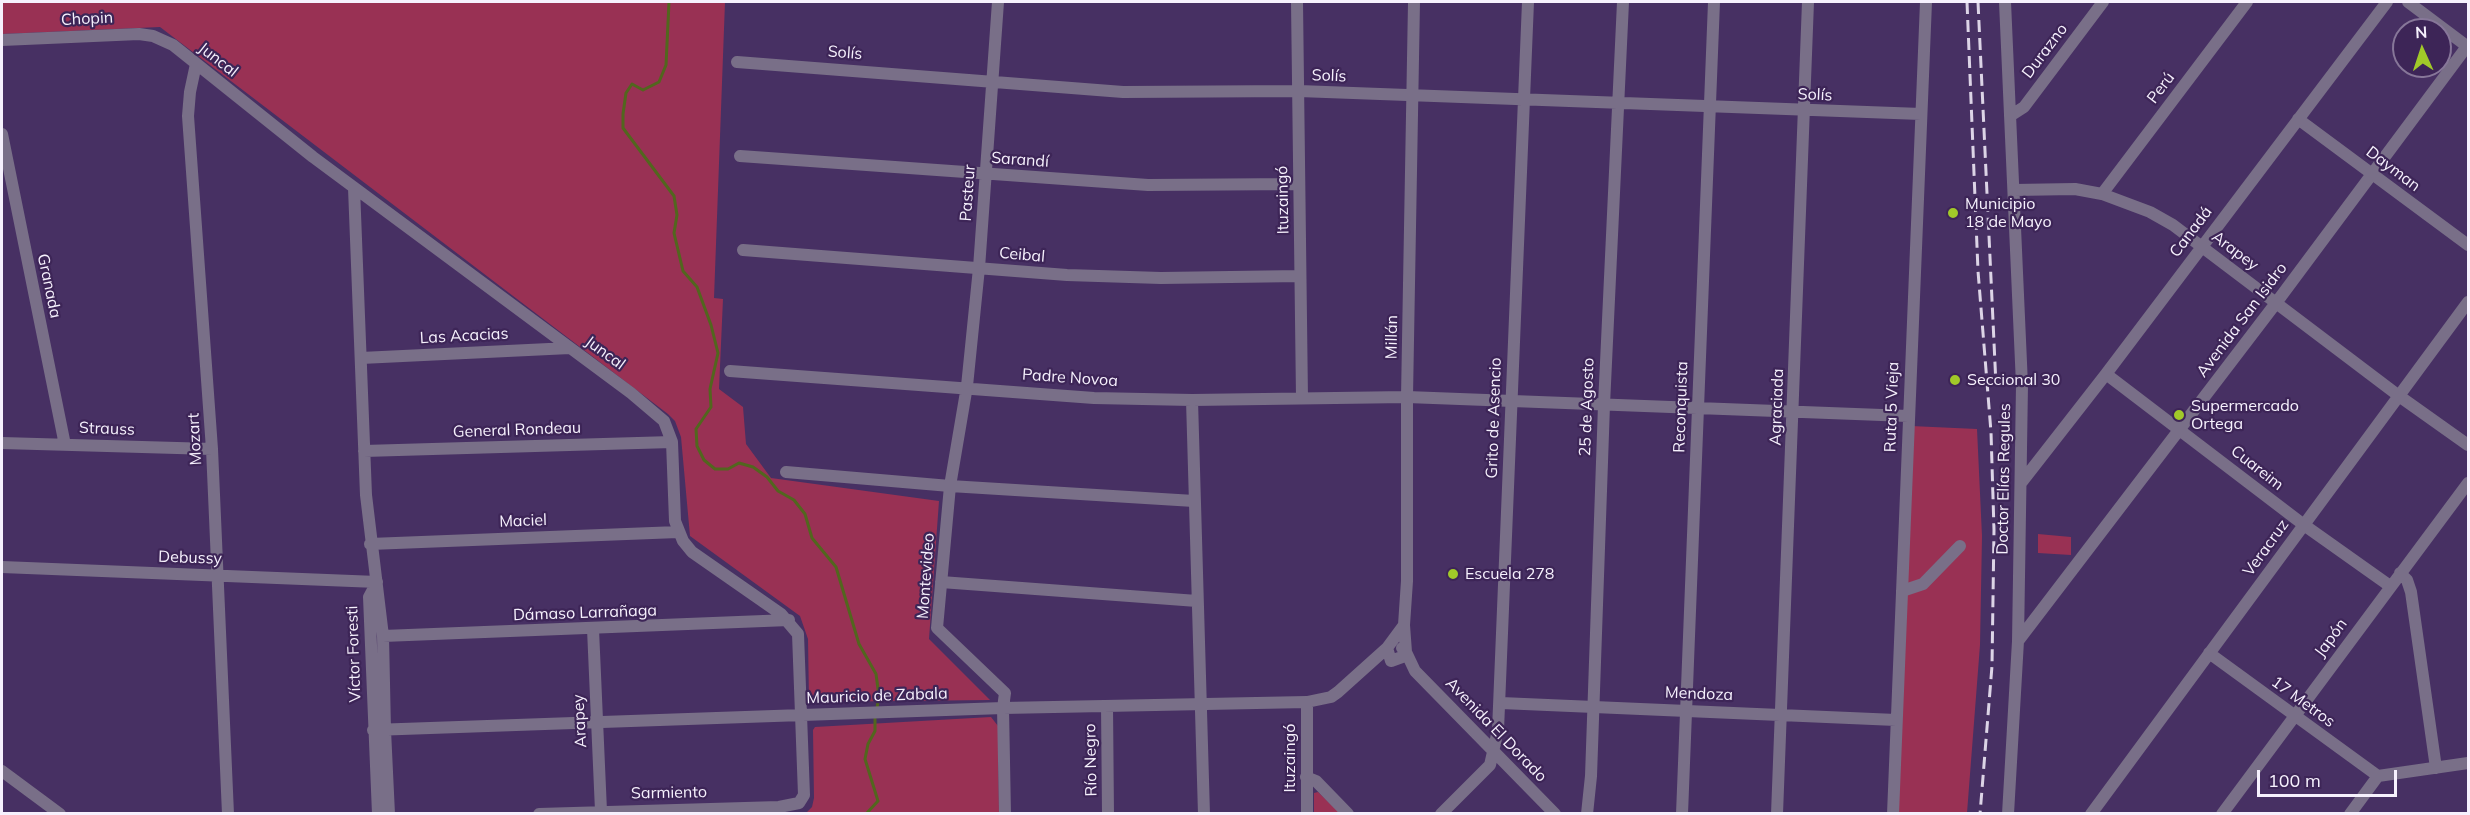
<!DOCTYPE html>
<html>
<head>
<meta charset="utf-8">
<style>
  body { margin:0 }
  #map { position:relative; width:2470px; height:815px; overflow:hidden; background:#473063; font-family:Mulish,sans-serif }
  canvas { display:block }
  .frame { position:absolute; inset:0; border:3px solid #f6f1fd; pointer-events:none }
  .north { position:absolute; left:2392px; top:18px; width:60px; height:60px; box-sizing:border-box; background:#3d2557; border:2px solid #877799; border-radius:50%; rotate:357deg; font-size:16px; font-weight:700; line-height:24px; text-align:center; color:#f6f1fd }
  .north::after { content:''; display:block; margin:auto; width:21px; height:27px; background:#a1c929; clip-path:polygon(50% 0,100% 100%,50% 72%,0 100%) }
  .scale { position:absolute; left:2257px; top:770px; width:140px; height:27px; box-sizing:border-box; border:3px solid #f6f1fd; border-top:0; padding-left:8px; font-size:18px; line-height:21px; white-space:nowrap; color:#f6f1fd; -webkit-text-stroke:4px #3d2557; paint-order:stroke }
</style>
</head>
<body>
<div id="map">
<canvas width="2470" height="815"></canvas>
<div class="frame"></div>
<div class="north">N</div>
<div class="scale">100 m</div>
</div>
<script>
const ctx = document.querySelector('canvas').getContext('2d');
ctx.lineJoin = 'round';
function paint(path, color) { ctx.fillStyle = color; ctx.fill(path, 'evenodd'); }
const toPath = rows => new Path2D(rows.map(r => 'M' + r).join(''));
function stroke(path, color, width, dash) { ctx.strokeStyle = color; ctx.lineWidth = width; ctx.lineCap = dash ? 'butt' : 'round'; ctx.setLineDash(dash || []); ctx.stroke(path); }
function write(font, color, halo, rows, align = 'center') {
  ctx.font = font + ' Mulish,sans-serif'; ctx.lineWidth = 4.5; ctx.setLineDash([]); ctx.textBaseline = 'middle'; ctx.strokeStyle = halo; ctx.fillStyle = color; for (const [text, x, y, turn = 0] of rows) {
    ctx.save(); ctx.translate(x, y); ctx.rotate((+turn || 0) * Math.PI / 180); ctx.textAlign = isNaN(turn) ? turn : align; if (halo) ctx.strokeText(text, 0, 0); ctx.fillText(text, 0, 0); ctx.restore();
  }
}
paint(toPath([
  [2,2,725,2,714,298,723,299,719,389,743,407,746,444,771,478,939,501,929,639,990,700,809,702,808,639,800,616,690,536,681,437,675,421,668,414,160,27,2,34],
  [1911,426,1977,429,1982,536,1980,645,1967,813,1896,814],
  [2038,534,2071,537,2071,555,2038,553],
  [991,717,998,726,999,813,805,814,812,807,814,798,813,730,815,727],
  [1318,792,1340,813,1314,813,1314,793]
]), '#993154');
stroke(toPath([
  [669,2,666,65,659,82,643,90,632,84,626,93,623,114,623,128,674,196,677,215,674,233,683,271,697,287,711,325,718,353,710,389,711,407,696,429,697,446,704,460,715,469,728,469,739,463,753,467,767,477,778,491,794,500,805,514,812,538,836,567,859,644,876,674,879,696,877,708],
  [866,814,878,801,865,759,868,744,875,731,875,718]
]), '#52661e', 3);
stroke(toPath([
  [998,2,979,268,967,386,950,486,937,628,1005,693,1003,708,1005,814],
  [1297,2,1302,398],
  [1414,2,1407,397,1407,581,1404,625,1406,652,1415,671,1555,814],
  [2005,2,2022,385,2018,641,2008,814],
  [2408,2,2468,47],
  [2,40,139,34,153,36,173,45,313,157,631,393,664,421,672,442,675,521,683,541,692,552,781,614,798,634,804,795,799,803,779,807,539,814],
  [737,62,1123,92,1299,91,1921,114],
  [196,64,190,92,188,116,212,449,228,814],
  [2010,116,2024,107,2103,2],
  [2298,119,2468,245],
  [2,134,65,445],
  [740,156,1148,185,1299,184],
  [354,188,366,495,383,636,385,730,389,814],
  [2014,190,2075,189,2102,194,2150,212,2173,225,2399,396,2468,445],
  [2102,194,2247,2],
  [743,250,1067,275,1161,278,1300,276],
  [361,358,570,348],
  [730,371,1094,398,1192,400,1407,397,1908,416],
  [2106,374,2304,525,2390,586],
  [1192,400,1204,814],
  [2,443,212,449],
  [364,451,672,442],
  [786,472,950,486,1194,501],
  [2021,483,2106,374,2387,2],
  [370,544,678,532],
  [2,567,377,582],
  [2400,573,2407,580,2411,592,2436,768],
  [377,582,369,597,378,814],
  [941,582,1197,601],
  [1902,591,1923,584,1960,546],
  [593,629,601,811],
  [383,636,789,620],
  [2018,641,2276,303,2468,45],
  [1387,648,1391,661,1402,657,1406,652,1402,648],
  [2209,653,2378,776],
  [1501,703,1896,720],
  [1107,706,1108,814],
  [373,730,1003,708,1307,702,1331,697,1338,692,1387,648,1404,625],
  [2,771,60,814],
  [1306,777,1316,781,1348,814],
  [1307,814,1307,702],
  [1441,814,1490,765,1498,730,1528,2],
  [1587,814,1591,776,1604,405,1623,2],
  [1682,814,1714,2],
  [1777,814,1808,2],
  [1893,814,1926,2],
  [2091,814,2468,302],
  [2222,814,2468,483],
  [2350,814,2378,776,2468,763]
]), '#796f88', 12);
stroke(toPath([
  [1967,2,1978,271,1991,432,1994,530,1992,666,1980,814],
  [1978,2,1996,385]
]), '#dcd4e6', 3, [12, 6]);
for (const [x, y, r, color] of [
  [1953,213,6,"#a1c929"],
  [1955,380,6,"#a1c929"],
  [2179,415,6,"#a1c929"],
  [1453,574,6,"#a1c929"]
]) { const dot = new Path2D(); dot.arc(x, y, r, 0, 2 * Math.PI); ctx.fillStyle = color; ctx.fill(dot); stroke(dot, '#3d2557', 2); }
write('16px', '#f6f1fd', '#3d2557', [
  ["Chopin",87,19,-3],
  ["Durazno",2045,51,-53],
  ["Solís",845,53,4],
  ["Juncal",218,60,38],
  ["Solís",1329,76,2],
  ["Perú",2161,88,-53],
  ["Solís",1815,95,2],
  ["Sarandí",1020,160,4],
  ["Dayman",2393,169,37],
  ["Pasteur",968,193,-86],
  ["Ituzaingó",1283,200,-91],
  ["Canadá",2191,232,-53],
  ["Arapey",2235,251,37],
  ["Ceibal",1022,255,5],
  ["Granada",49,286,78],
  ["Avenida San Isidro",2242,320,-53],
  ["Las Acacias",464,336,-3],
  ["Millán",1392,337,-89],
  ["Juncal",605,353,36],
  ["Padre Novoa",1070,378,4],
  ["25 de Agosto",1587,407,-88],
  ["Reconquista",1681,407,-88],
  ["Agraciada",1777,407,-88],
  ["Ruta 5 Vieja",1892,407,-88],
  ["Grito de Asencio",1494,418,-88],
  ["Strauss",107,429,2],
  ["General Rondeau",517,430,-2],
  ["Mozart",195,439,-93],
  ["Cuareim",2257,468,38],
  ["Doctor Elías Regules",2004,479,-89],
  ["Maciel",523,521,-2],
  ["Veracruz",2266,548,-54],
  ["Debussy",190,558,2],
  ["Montevideo",926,576,-86],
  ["Dámaso Larrañaga",585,613,-2],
  ["Japón",2331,638,-54],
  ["Víctor Foresti",354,654,-92],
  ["Mendoza",1699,694,2],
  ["Mauricio de Zabala",877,696,-2],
  ["17 Metros",2303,702,36],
  ["Arapey",580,721,-93],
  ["Avenida El Dorado",1496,730,46],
  ["Ituzaingó",1290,758,-90],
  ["Río Negro",1091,760,-91],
  ["Sarmiento",669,793,-1]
]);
write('16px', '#f6f1fd', '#3d2557', [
  ["Municipio",1965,204],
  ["18 de Mayo",1965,222],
  ["Seccional 30",1967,380],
  ["Supermercado",2191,406],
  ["Ortega",2191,424],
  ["Escuela 278",1465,574]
], 'left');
</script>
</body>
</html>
